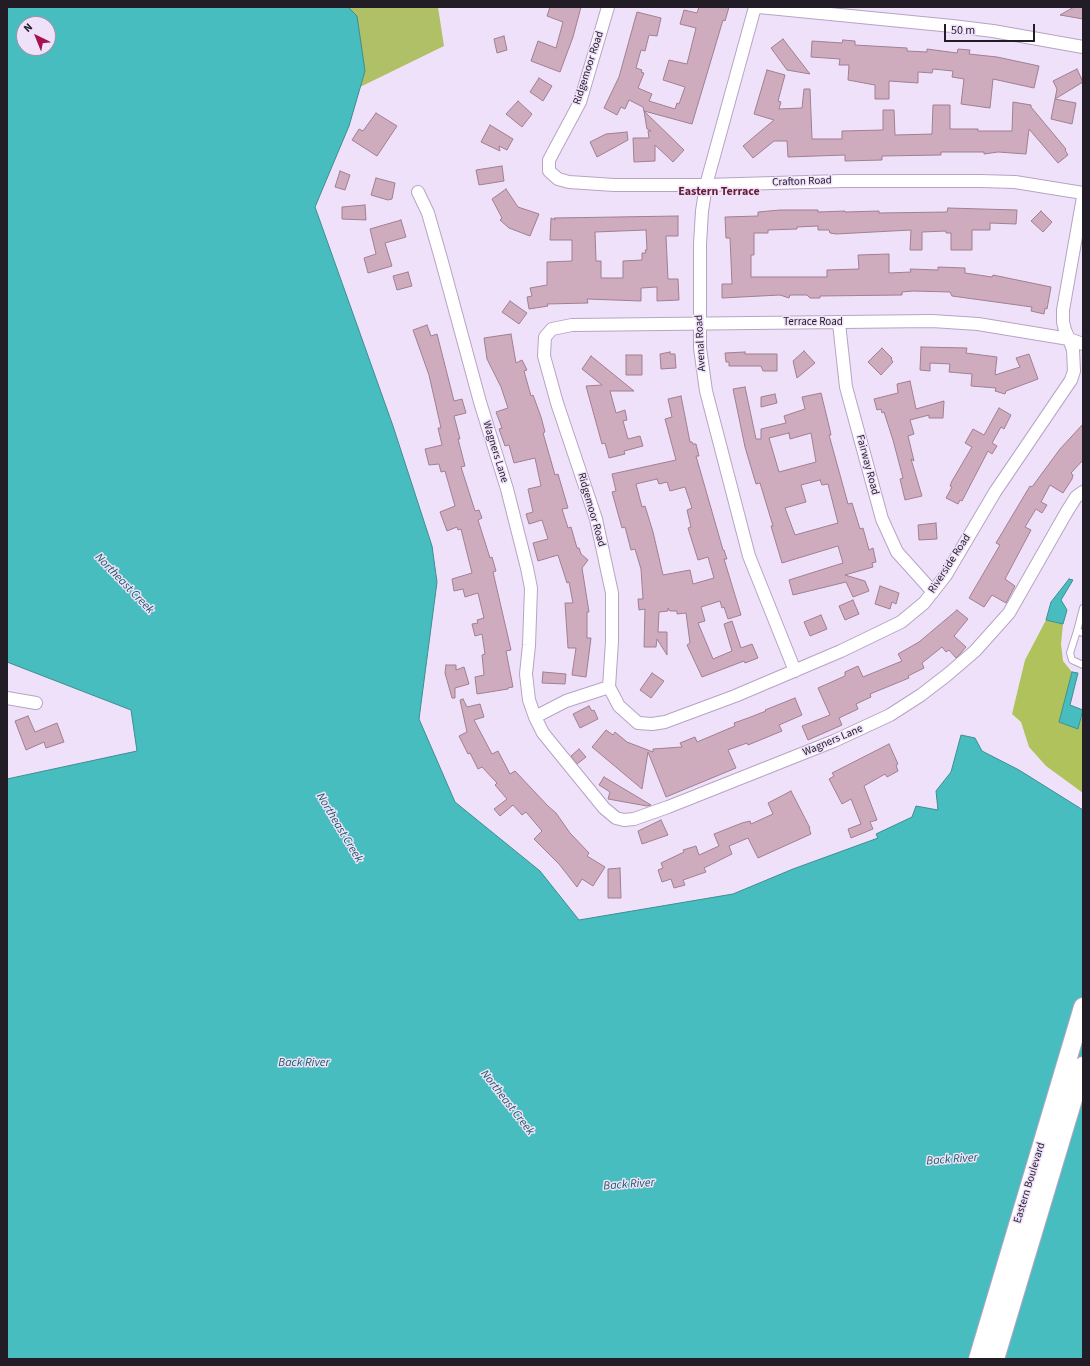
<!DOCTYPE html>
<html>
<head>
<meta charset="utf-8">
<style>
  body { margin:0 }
  #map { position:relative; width:1090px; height:1366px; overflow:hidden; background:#f0e1fb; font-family:"Source Sans 3",sans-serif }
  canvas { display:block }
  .frame { position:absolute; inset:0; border:8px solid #221c27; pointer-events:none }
  .north { position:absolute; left:16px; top:16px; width:40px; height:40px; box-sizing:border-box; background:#f0e1fb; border:1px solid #9e92a6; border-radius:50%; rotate:317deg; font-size:11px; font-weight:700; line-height:16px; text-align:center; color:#221c27 }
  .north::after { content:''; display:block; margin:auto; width:14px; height:18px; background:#a6124d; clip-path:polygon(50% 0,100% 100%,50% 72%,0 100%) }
  .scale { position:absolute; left:944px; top:24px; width:91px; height:18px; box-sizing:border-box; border:2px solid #221c27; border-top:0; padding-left:5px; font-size:12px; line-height:14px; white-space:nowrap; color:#221c27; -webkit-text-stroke:3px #f0e1fb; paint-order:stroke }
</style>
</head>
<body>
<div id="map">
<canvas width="1090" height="1366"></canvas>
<div class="frame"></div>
<div class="north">N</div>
<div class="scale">50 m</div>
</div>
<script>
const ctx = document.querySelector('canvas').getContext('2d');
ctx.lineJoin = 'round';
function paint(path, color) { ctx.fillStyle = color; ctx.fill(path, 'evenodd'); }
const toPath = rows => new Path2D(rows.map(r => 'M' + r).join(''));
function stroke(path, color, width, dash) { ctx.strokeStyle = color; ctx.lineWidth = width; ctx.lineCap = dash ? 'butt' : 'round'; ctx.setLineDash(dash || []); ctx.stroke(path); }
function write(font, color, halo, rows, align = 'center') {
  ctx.font = font + ' "Source Sans 3",sans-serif'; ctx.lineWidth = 3; ctx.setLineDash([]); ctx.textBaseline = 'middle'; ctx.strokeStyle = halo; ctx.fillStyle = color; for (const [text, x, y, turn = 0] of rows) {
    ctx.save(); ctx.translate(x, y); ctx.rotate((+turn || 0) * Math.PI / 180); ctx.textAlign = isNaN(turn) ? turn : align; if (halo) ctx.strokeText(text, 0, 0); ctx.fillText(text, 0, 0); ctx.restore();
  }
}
paint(toPath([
  [348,7,438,7,444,46,360,87,365,71]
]), '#afc067');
paint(toPath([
  [1046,620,1063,624,1061,644,1063,661,1072,672,1059,722,1078,729,1083,713,1083,793,1046,766,1029,747,1021,722,1012,714,1025,660]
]), '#b0c25c');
const water = toPath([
  [7,7,348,7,357,16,365,71,349,126,315,207,393,426,432,546,437,582,419,719,455,802,540,871,579,920,733,894,793,869,878,838,876,834,912,817,916,806,938,810,936,791,951,772,961,735,975,738,982,751,1019,770,1083,810,1083,1359,7,1359,7,779,137,751,131,710,7,662,7,7],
  [24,24,48,24,48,48,24,48,24,24],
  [1069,579,1073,580,1061,600,1067,610,1063,624,1046,620,1051,602,1069,579],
  [1072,672,1078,673,1070,705,1083,710,1078,729,1059,722,1072,672]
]);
paint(water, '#48bdbf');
stroke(water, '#3d8d91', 1);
const building = toPath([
  [550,7,581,7,573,37,560,72,531,61,538,41,556,48,563,22,547,16,550,7],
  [699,7,729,7,725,21,723,20,692,124,644,111,643,107,629,100,625,109,621,107,617,115,604,108,619,77,637,12,661,18,657,36,649,35,645,51,641,50,636,68,642,70,641,72,644,73,638,88,652,94,649,101,675,109,677,103,679,104,685,87,663,80,669,60,687,64,696,28,680,24,684,10,697,13,699,7],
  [1074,7,1083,7,1083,19,1060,15,1074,7],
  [504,36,507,50,497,53,494,39,504,36],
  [783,39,810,74,787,70,771,48,783,39],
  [843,40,855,41,855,45,907,48,907,51,927,52,927,49,957,53,958,49,970,50,969,54,997,57,1039,66,1034,88,993,79,990,108,961,104,964,79,952,77,953,71,933,69,932,73,918,72,918,83,889,81,889,99,875,99,875,85,848,80,849,65,839,65,840,59,811,57,812,41,842,43,843,40],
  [1077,69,1083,82,1055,99,1076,103,1072,124,1051,119,1057,89,1053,81,1077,69],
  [767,70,785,75,778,101,781,102,779,109,802,108,804,89,810,89,812,139,842,139,842,131,883,130,883,110,894,110,895,135,932,134,933,105,950,105,950,129,978,129,978,131,1012,131,1013,102,1031,105,1031,107,1066,149,1065,150,1068,155,1058,163,1029,129,1026,154,998,152,984,154,984,152,941,152,941,155,882,156,882,160,845,161,845,155,788,157,787,141,774,141,753,158,743,146,774,120,754,114,767,70],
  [539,78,552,86,543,101,530,92,539,78],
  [518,101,532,114,522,127,506,114,518,101],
  [644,111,684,150,673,162,655,145,655,161,634,162,633,138,649,138,648,131,651,131,647,129,644,111],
  [376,113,397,126,377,156,352,140,359,129,363,131,376,113],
  [490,125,513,139,507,150,499,146,500,151,481,142,490,125],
  [627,132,628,140,597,157,590,142,606,134,627,132],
  [502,166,504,181,479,185,476,170,502,166],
  [340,171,350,175,345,190,335,187,340,171],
  [376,178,395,183,392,199,388,200,371,195,376,178],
  [506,189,518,207,539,214,530,236,509,228,500,220,502,218,492,199,506,189],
  [365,205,366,220,342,219,342,207,365,205],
  [948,208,1017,210,1016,224,990,223,990,230,972,230,972,250,951,250,951,233,946,233,946,231,922,232,922,250,910,250,911,230,836,234,830,233,829,230,818,230,818,226,797,227,797,229,768,230,768,233,754,233,754,255,751,255,751,277,827,277,827,270,859,269,858,255,889,254,889,273,911,272,910,269,938,270,938,267,965,268,965,273,992,277,993,275,1051,287,1047,309,1045,308,1044,314,1031,311,1032,307,952,296,950,292,913,291,902,292,902,295,820,296,820,298,810,298,807,295,790,295,789,298,780,295,722,298,722,284,732,284,730,238,726,238,725,217,758,216,758,212,780,210,818,210,818,212,845,211,845,212,879,211,879,213,947,212,948,208],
  [1041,211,1052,222,1043,232,1031,221,1041,211],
  [678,216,678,236,666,236,668,279,678,279,679,300,657,301,657,287,641,288,641,301,587,299,588,303,547,304,548,306,529,309,527,297,532,296,530,288,547,285,547,262,572,261,572,240,550,240,551,218,555,220,554,218,678,216],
  [646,230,647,250,645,250,646,253,642,253,642,260,623,261,623,278,601,278,601,261,596,261,595,232,646,230],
  [401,220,406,237,385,243,392,266,368,273,364,258,376,254,370,229,401,220],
  [408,272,412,286,397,290,393,276,408,272],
  [510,301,527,313,519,324,502,312,510,301],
  [427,325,431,336,437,334,454,401,462,399,466,413,454,416,460,439,458,439,465,466,461,467,475,511,479,510,482,518,478,520,490,558,492,557,496,571,493,572,511,650,506,651,513,687,508,688,508,689,477,694,475,677,484,675,482,655,485,654,482,634,475,636,472,624,478,623,477,620,484,618,478,593,465,597,463,589,454,591,452,579,472,573,461,529,458,530,457,527,447,531,440,512,455,506,445,471,441,472,439,464,429,465,425,449,442,445,438,428,441,428,429,375,413,330,427,325],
  [511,334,516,363,522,360,527,370,524,371,531,396,533,395,541,417,545,432,543,433,555,475,558,474,568,508,562,509,568,528,571,527,577,548,579,548,581,554,588,560,582,568,589,612,587,612,587,638,591,638,586,677,572,675,576,648,568,648,565,603,573,603,569,582,567,583,558,555,538,561,533,543,548,539,542,520,529,524,526,514,533,512,528,489,541,486,535,458,514,463,509,445,505,446,499,429,502,428,496,412,508,408,501,387,487,359,484,338,511,334],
  [921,347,967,348,966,353,997,357,995,375,1020,367,1016,358,1029,354,1038,379,1006,391,1005,394,995,391,996,388,971,386,972,374,949,372,950,364,930,363,930,371,920,370,921,347],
  [882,348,892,358,891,359,893,362,881,375,868,362,882,348],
  [804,351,815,363,797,378,793,361,804,351],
  [670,352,670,354,675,354,676,368,661,369,660,354,670,352],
  [745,352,745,354,777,354,777,371,763,371,761,366,729,366,729,362,726,362,725,353,745,352],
  [626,355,642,355,642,375,626,375,626,355],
  [591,356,634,391,610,391,616,413,625,410,627,420,623,421,628,439,640,436,643,446,624,451,625,454,609,458,605,443,602,444,586,386,602,385,582,369,591,356],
  [910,381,916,409,944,401,943,418,929,418,929,415,910,420,914,434,908,436,914,461,911,459,922,496,905,500,900,479,903,478,893,440,884,412,882,413,881,409,877,410,874,399,898,393,897,384,910,381],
  [745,387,756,439,761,439,761,429,786,423,784,416,805,409,802,397,821,393,830,430,831,435,829,435,848,504,852,503,860,529,863,528,869,550,873,548,876,562,872,563,873,567,845,575,865,581,869,591,853,597,846,582,793,595,789,580,843,563,838,546,782,563,771,526,773,526,760,483,756,484,745,447,733,389,745,387],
  [789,433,790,439,811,433,816,462,779,472,769,438,789,433],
  [820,480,822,485,828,484,838,523,795,535,785,508,806,502,801,485,820,480],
  [775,394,777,403,761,407,761,397,775,394],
  [681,396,690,442,692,442,693,444,696,444,699,456,696,456,723,550,724,550,727,559,724,559,741,615,728,619,724,607,722,608,720,601,701,607,705,621,698,623,713,659,732,651,724,624,732,621,741,648,752,644,758,658,745,663,744,661,702,677,687,645,690,643,686,613,677,614,677,611,670,611,668,608,668,611,659,612,658,632,667,632,667,655,657,639,656,647,644,647,645,609,639,610,638,599,643,599,641,569,635,549,631,550,625,527,622,528,612,492,616,491,612,474,676,460,665,419,672,417,668,399,681,396],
  [657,479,659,484,667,482,670,491,685,487,692,508,687,510,691,527,688,528,698,560,708,557,714,578,693,584,690,570,663,575,653,532,645,506,642,507,636,484,657,479],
  [999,408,1011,415,1004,429,1001,427,992,443,997,446,992,454,988,451,962,501,960,500,958,504,946,498,952,487,950,486,952,481,972,447,965,443,973,429,984,435,999,408],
  [1083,424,1083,460,1071,473,1073,475,1072,479,1063,493,1050,485,1041,502,1047,505,1042,513,1036,509,1025,527,1031,530,1005,579,1015,586,1006,603,992,595,984,607,969,598,1000,545,996,543,1030,486,1032,487,1060,449,1083,424],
  [936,523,937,539,919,540,918,525,936,523],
  [880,586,899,593,896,604,892,602,890,609,875,604,880,586],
  [853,600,859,614,845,620,839,606,853,600],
  [957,610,968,619,954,636,966,647,960,654,956,658,949,650,946,652,942,647,922,663,924,668,908,676,909,678,870,694,871,697,856,704,858,709,839,718,842,725,808,740,802,726,830,715,818,688,845,676,845,672,858,666,863,677,902,661,898,654,919,642,957,610],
  [821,615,827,629,810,636,804,622,821,615],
  [446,665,456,665,456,670,464,667,469,684,455,688,455,698,452,698,445,673,446,665],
  [543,672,566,674,565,684,542,683,543,672],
  [652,673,664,681,651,698,640,690,652,673],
  [795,698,802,715,779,725,782,731,748,745,747,743,728,750,736,768,666,797,648,752,642,789,592,747,606,730,613,735,615,732,627,742,653,752,653,749,682,747,680,743,695,737,697,742,735,726,734,723,748,718,766,711,765,710,795,698],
  [463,699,467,707,480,704,484,717,474,720,492,754,498,751,510,774,515,771,548,806,556,813,570,833,589,853,587,856,605,867,593,886,582,879,577,887,559,864,534,839,542,831,526,812,522,815,513,805,500,816,494,809,507,799,495,785,497,783,482,767,478,769,470,753,468,754,459,736,467,732,460,700,463,699],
  [589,706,592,711,594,710,598,719,580,728,573,714,589,706],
  [28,716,35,732,57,723,64,742,46,748,44,742,26,750,15,721,28,716],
  [889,744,898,764,896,765,898,771,887,777,885,774,864,786,877,820,870,822,873,829,851,838,848,829,861,824,851,799,842,804,829,779,834,776,832,773,889,744],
  [579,749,586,757,577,764,571,756,579,749],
  [604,777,651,805,647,806,608,799,610,792,599,785,604,777],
  [791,791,810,828,809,828,811,834,758,858,748,838,729,846,732,854,704,868,706,872,683,880,685,885,674,888,671,879,662,882,658,870,663,868,661,863,684,852,683,850,696,846,699,855,719,846,714,834,742,823,750,821,751,824,773,814,768,803,791,791],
  [661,820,668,835,642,844,638,831,661,820],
  [620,868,621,898,608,898,608,869,620,868]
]);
paint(building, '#ceabbd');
stroke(building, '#a07f91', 1);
const service = toPath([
  [1077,631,1083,608],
  [1083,633,1077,631,1070,653,1072,660,1083,665]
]);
const minor = toPath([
  [608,7,580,102,549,160,549,171,558,179,569,182,614,185,706,185,842,181,980,181,1015,182,1083,193],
  [755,7,706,185,702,211,700,244,700,348,706,391,749,556,795,671],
  [759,7,952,26,993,31,1083,47],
  [418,192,428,213,442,262,480,402,507,489,527,568,531,588,529,645,526,674,529,700,535,717,543,733,604,808,616,818,624,820,634,819,668,807,834,741,890,715,921,695,947,675,975,651,1009,613,1066,513,1076,497,1083,492],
  [1083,197,1063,310,1063,322,1065,330,1069,339,1073,350,1074,371,1071,380,995,492,946,575,924,603,901,622,841,651,735,696,665,722,652,724,638,723,619,706,609,687,612,641,612,593,596,519,557,403,544,356,545,337,552,329,572,325,932,321,978,324,1069,339,1083,344],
  [839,323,846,387,882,519,897,552,933,592],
  [7,698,36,703],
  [535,717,566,701,609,687]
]);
const primary = toPath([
  [978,1359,1083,1007],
  [995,1359,1083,1066]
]);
stroke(service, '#b6a4c3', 8);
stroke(minor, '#b6a4c3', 14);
stroke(primary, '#b6a4c3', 20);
stroke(service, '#fff', 6);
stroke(minor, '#fff', 12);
stroke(primary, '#fff', 18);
write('11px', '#221c27', '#f0e1fb', [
  ["Ridgemoor Road",589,68,-72],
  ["Crafton Road",802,182,-2],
  ["Terrace Road",813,323],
  ["Avenal Road",701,343,-93],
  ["Wagners Lane",495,452,73],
  ["Fairway Road",867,465,75],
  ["Ridgemoor Road",591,510,74],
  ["Riverside Road",950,564,-57],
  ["Wagners Lane",833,741,-23],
  ["Eastern Boulevard",1030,1183,-73]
]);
write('bold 12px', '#631e33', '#f0e1fb', [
  ["Eastern Terrace",719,192]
]);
write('italic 12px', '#195a5c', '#f0e1fb', [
  ["Northeast Creek",124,584,46],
  ["Northeast Creek",339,828,59],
  ["Back River",304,1063],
  ["Northeast Creek",507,1103,52],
  ["Back River",952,1160,-4],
  ["Back River",629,1185,-4]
]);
</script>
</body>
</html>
